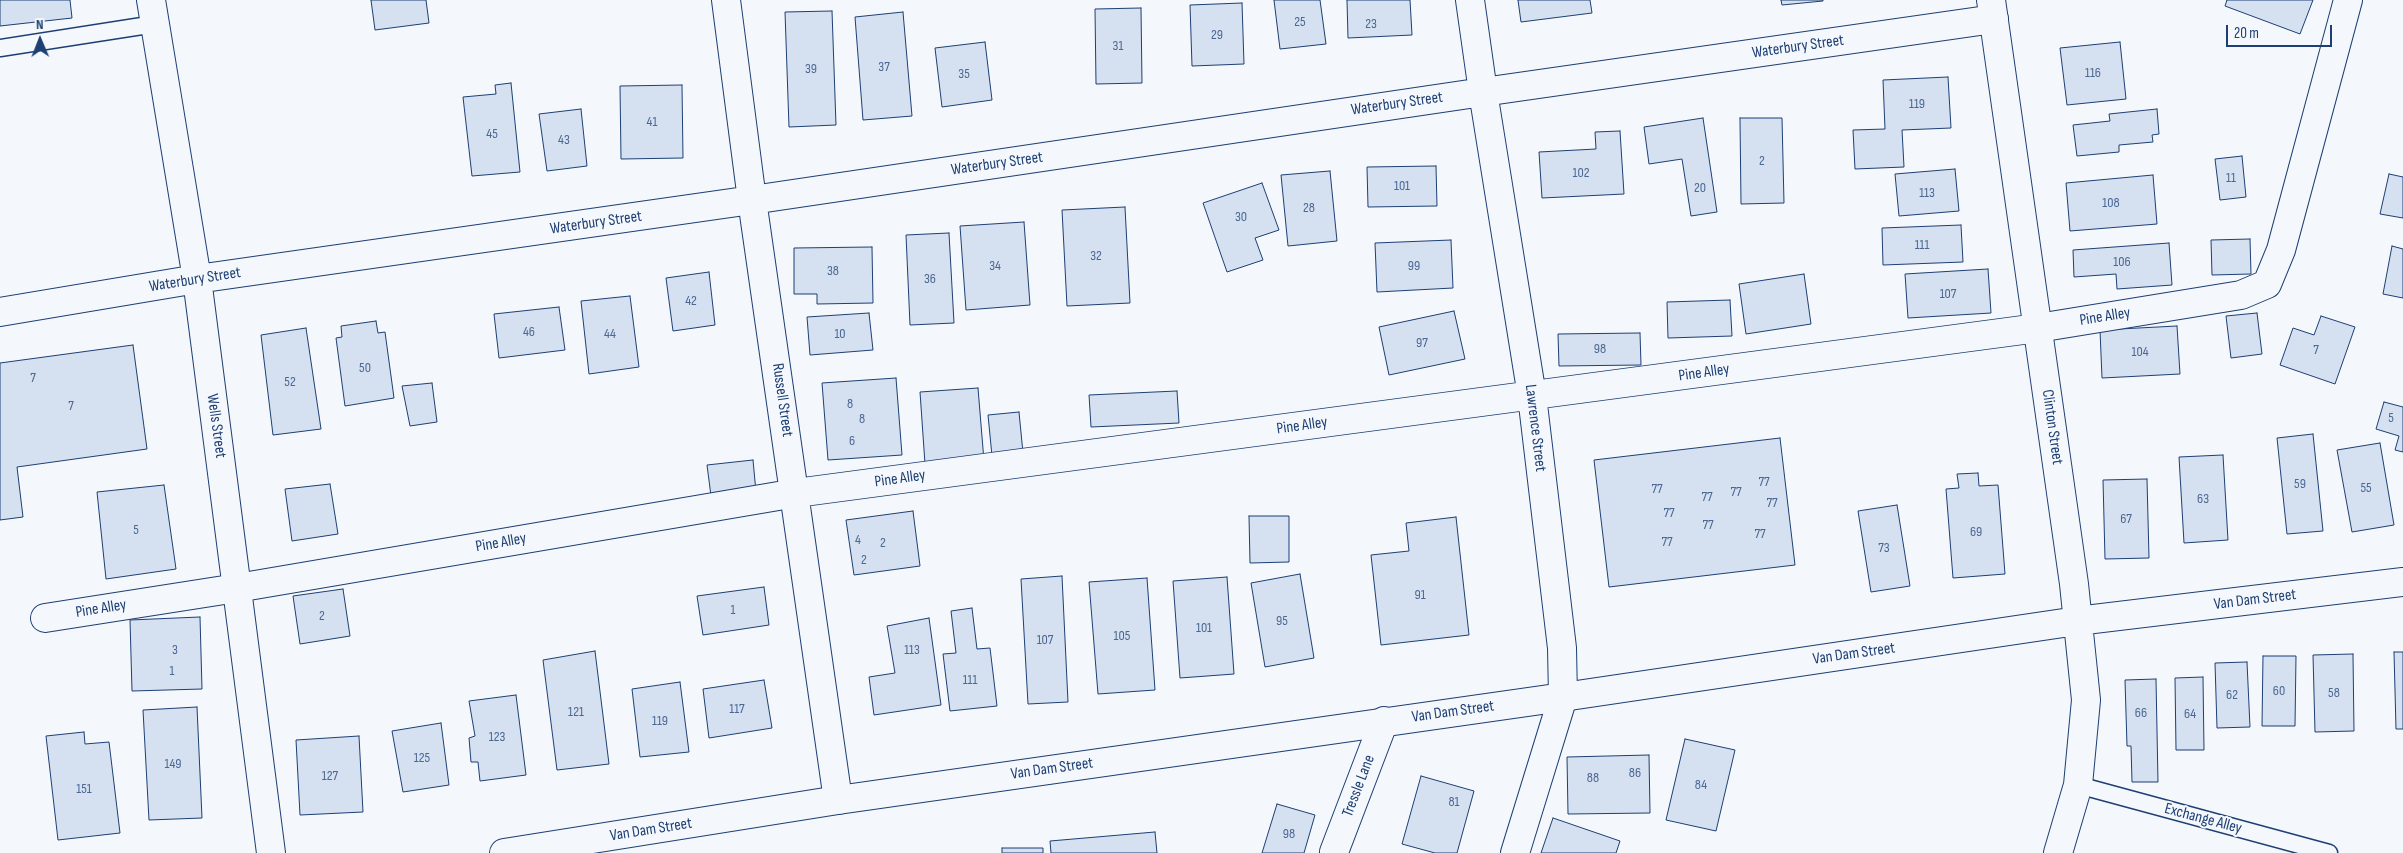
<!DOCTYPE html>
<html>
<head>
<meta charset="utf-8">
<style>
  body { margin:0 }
  #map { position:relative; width:2403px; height:853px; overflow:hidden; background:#f4f7fb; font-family:"Sofia Sans Condensed",sans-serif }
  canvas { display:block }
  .north { position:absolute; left:15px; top:15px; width:50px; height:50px; -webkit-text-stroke:4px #f4f7fb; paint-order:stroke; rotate:359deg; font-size:14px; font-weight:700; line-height:20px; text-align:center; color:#1d3f73 }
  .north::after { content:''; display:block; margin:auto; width:18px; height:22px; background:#1d3f73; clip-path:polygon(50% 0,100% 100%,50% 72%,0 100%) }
  .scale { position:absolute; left:2226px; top:25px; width:106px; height:22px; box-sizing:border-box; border:2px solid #1d3f73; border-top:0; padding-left:6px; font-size:15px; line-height:18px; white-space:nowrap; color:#1d3f73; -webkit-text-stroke:4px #f4f7fb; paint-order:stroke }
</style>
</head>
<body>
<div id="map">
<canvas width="2403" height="853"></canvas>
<div class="north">N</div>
<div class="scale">20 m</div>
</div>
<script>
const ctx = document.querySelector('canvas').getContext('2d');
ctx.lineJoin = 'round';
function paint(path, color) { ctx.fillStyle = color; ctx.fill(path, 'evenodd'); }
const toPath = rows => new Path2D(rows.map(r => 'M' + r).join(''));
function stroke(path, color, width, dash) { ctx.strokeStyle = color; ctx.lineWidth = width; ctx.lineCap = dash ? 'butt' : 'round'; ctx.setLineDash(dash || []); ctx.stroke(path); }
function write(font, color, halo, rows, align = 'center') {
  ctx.font = font + ' "Sofia Sans Condensed",sans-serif'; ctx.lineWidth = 4; ctx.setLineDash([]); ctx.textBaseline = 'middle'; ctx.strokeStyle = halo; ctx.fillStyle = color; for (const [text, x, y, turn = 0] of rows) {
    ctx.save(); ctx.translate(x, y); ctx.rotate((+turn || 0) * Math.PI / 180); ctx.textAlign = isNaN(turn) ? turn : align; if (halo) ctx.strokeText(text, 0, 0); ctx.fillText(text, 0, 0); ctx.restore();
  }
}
const building = toPath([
  [0,0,70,0,72,18,0,26,0,0],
  [371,0,426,0,429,23,375,30,371,0],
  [1274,0,1320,0,1326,44,1280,49,1274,0],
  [1347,0,1410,0,1412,35,1348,38,1347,0],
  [1518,0,1590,0,1592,13,1521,22,1518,0],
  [1781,0,1823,0,1823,1,1782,5,1781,0],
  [2227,0,2313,0,2300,34,2225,6,2227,0],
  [1242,3,1244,64,1192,66,1190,5,1242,3],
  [1141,8,1142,83,1096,84,1095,9,1141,8],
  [832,11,836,125,789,127,785,12,832,11],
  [903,12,912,116,863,120,855,17,903,12],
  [985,42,992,100,942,107,935,48,985,42],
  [2120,42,2126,99,2067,105,2060,48,2120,42],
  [1948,77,1951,128,1902,130,1904,167,1855,169,1853,130,1885,129,1883,80,1948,77],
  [511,83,520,172,472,176,463,97,496,94,495,85,511,83],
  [682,85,683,158,621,159,620,86,682,85],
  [581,109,587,166,547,171,539,114,581,109],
  [2157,109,2159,134,2152,135,2153,142,2119,145,2119,152,2077,156,2073,125,2110,121,2109,114,2157,109],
  [1703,118,1717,212,1691,216,1682,159,1649,164,1644,127,1703,118],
  [1740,118,1782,118,1784,203,1741,204,1740,118],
  [1620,131,1624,194,1542,198,1539,152,1596,149,1595,132,1620,131],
  [2242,156,2246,197,2220,200,2215,159,2242,156],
  [1436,166,1437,206,1368,207,1367,167,1436,166],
  [1955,169,1959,211,1899,216,1895,174,1955,169],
  [1330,171,1337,241,1288,246,1281,175,1330,171],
  [2389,174,2403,177,2403,218,2380,214,2389,174],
  [2153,175,2157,224,2070,231,2066,183,2153,175],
  [1262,183,1279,230,1255,238,1263,260,1227,272,1203,203,1262,183],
  [1125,207,1130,303,1067,306,1062,210,1125,207],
  [1024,222,1030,305,966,310,960,226,1024,222],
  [1961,225,1963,262,1883,265,1882,228,1961,225],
  [949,233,954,323,910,325,906,235,949,233],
  [2250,239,2251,274,2212,275,2211,240,2250,239],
  [1451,240,1453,288,1377,292,1375,243,1451,240],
  [2169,243,2172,285,2117,289,2116,274,2074,277,2073,250,2169,243],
  [2392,246,2403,249,2403,298,2383,294,2392,246],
  [872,247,873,303,817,304,817,294,794,294,794,248,872,247],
  [1988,269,1991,313,1908,318,1905,274,1988,269],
  [709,272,715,325,673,331,666,278,709,272],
  [1804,274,1811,324,1746,334,1739,284,1804,274],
  [630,296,639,367,589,374,581,301,630,296],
  [1730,300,1732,336,1668,338,1667,302,1730,300],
  [559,307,565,350,499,358,494,314,559,307],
  [1454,311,1465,359,1389,375,1379,327,1454,311],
  [869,313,873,350,810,355,807,317,869,313],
  [2257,313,2262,354,2231,358,2226,316,2257,313],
  [2321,316,2355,327,2335,384,2280,365,2293,328,2314,335,2321,316],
  [376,321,378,333,385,332,394,398,345,406,336,338,342,337,341,326,376,321],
  [2177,326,2180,374,2102,378,2100,330,2177,326],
  [306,328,321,429,273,435,261,335,306,328],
  [1640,333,1641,365,1559,366,1558,334,1640,333],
  [133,345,147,449,17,467,23,517,0,520,0,363,133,345],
  [896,378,902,455,828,460,822,383,896,378],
  [432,383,437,422,410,426,402,386,432,383],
  [978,388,984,461,925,464,920,392,978,388],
  [1177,391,1179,423,1091,427,1089,395,1177,391],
  [2384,402,2403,407,2403,452,2395,450,2399,436,2376,429,2384,402],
  [1019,412,1023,453,992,456,988,415,1019,412],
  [2313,434,2323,531,2287,534,2277,438,2313,434],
  [1780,438,1795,565,1609,587,1594,460,1780,438],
  [2380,443,2394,525,2352,532,2337,450,2380,443],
  [2223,455,2228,540,2184,543,2179,457,2223,455],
  [753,460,756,492,711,496,707,465,753,460],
  [1978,473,1979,486,1998,485,2005,574,1953,578,1946,489,1959,488,1957,474,1978,473],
  [2147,479,2149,558,2105,559,2103,480,2147,479],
  [330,484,338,534,292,541,285,489,330,484],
  [164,485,176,569,106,579,97,492,164,485],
  [1897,505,1910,586,1871,592,1858,511,1897,505],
  [913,511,920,566,854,575,846,520,913,511],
  [1249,516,1289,516,1289,562,1250,563,1249,516],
  [1456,517,1469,635,1381,645,1371,555,1409,551,1406,523,1456,517],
  [1300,574,1314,658,1265,667,1251,583,1300,574],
  [1062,576,1068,702,1028,704,1021,579,1062,576],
  [1227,577,1234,674,1180,678,1173,581,1227,577],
  [1147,578,1155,690,1098,694,1089,582,1147,578],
  [764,587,769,625,703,635,697,596,764,587],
  [343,589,350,636,300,644,293,596,343,589],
  [972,608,977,649,990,648,997,706,950,711,943,654,956,653,951,611,972,608],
  [200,617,202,689,132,691,130,620,200,617],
  [929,618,941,705,874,715,869,677,895,673,887,626,929,618],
  [595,651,609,764,557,770,543,660,595,651],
  [2394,652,2403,652,2403,729,2396,729,2394,652],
  [2353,654,2354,731,2315,732,2313,655,2353,654],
  [2263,656,2296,656,2295,726,2262,726,2263,656],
  [2247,662,2250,727,2217,728,2215,663,2247,662],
  [2203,677,2204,750,2176,750,2175,678,2203,677],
  [2156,679,2158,782,2132,782,2131,746,2127,746,2125,680,2156,679],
  [764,680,772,728,709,738,703,689,764,680],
  [680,682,689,752,640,757,632,689,680,682],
  [516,695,526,775,480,781,478,762,471,762,469,738,475,736,469,701,516,695],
  [197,707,202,818,149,820,143,710,197,707],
  [441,723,449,785,403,792,392,731,441,723],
  [84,732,85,744,109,742,120,833,58,840,46,736,84,732],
  [359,736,363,812,300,815,296,740,359,736],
  [1685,739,1735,750,1716,831,1666,820,1685,739],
  [1649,755,1650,813,1568,814,1567,757,1649,755],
  [1421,776,1474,791,1457,853,1435,853,1402,844,1421,776],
  [1277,804,1315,815,1304,853,1262,853,1277,804],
  [1553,818,1620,841,1616,853,1541,853,1553,818],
  [1155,832,1157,853,1051,853,1050,841,1155,832],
  [1002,848,1043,848,1043,853,1002,853,1002,848]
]);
paint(building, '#d5e0f0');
stroke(building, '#1d3f73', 1);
const lane = toPath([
  [0,48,155,24],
  [2078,785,2329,853]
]);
const street = toPath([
  [151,0,197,279,271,853],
  [726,0,752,200,838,800],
  [1470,0,1483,92,1532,396,1562,648,1563,697,1515,853],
  [0,312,197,279,752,200,1483,92,1994,19],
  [45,618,237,588,796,493,2038,328,2241,295,2267,284,2281,250,2348,0],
  [1334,852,1384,721]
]);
const secondary = toPath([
  [1991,0,2074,584,2086,700,2078,785,2058,853],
  [504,853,838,800,1563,697,2077,621,2403,582]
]);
stroke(lane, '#1d3f73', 19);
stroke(street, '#1d3f73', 30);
stroke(secondary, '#1d3f73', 30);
stroke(lane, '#f4f7fb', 16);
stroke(street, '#f4f7fb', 28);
stroke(secondary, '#f4f7fb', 28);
write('14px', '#4b6792', null, [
  ["25",1300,22],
  ["23",1371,24],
  ["29",1217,35],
  ["31",1118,46],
  ["37",884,67],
  ["39",811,69],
  ["116",2093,73],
  ["35",964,74],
  ["119",1917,104],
  ["41",652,122],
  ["45",492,134],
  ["43",564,140],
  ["2",1762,161],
  ["102",1581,173],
  ["11",2231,178],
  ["101",1402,186],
  ["20",1700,188],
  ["113",1927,193],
  ["108",2111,203],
  ["28",1309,208],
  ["30",1241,217],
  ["111",1922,245],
  ["32",1096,256],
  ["106",2122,262],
  ["34",995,266],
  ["99",1414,266],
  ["38",833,271],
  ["36",930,279],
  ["107",1948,294],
  ["42",691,301],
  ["46",529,332],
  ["44",610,334],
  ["10",840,334],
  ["97",1422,343],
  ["98",1600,349],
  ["7",2316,350],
  ["104",2140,352],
  ["50",365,368],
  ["7",33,378],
  ["52",290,382],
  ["8",850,404],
  ["7",71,406],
  ["5",2391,418],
  ["8",862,419],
  ["6",852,441],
  ["77",1764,482],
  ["59",2300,484],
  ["55",2366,488],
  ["77",1657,489],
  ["77",1736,492],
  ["77",1707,497],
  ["63",2203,499],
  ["77",1772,503],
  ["77",1669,513],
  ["67",2126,519],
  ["77",1708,525],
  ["5",136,530],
  ["69",1976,532],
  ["77",1760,534],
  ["4",858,540],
  ["77",1667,542],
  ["2",883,543],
  ["73",1884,548],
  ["2",864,560],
  ["91",1420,595],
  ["1",733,610],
  ["2",322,616],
  ["95",1282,621],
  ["101",1204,628],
  ["105",1122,636],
  ["107",1045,640],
  ["3",175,650],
  ["113",912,650],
  ["1",172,671],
  ["111",970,680],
  ["60",2279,691],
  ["58",2334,693],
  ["62",2232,695],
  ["117",737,709],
  ["121",576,712],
  ["66",2141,713],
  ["64",2190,714],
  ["119",660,721],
  ["123",497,737],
  ["125",422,758],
  ["149",173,764],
  ["86",1635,773],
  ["127",330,776],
  ["88",1593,778],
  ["84",1701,785],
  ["151",84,789],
  ["81",1454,802],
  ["98",1289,834]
]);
write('16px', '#1d3f73', '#f4f7fb', [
  ["Waterbury Street",1798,47,-8],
  ["Waterbury Street",1397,104,-8],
  ["Waterbury Street",997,164,-8],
  ["Waterbury Street",596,223,-8],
  ["Waterbury Street",195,280,-9],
  ["Pine Alley",2105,317,-9],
  ["Pine Alley",1704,373,-8],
  ["Russell Street",782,400,82],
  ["Wells Street",216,426,82],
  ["Pine Alley",1302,426,-8],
  ["Clinton Street",2052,427,82],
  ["Lawrence Street",1535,428,83],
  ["Pine Alley",900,479,-8],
  ["Pine Alley",501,543,-10],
  ["Van Dam Street",2255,600,-7],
  ["Pine Alley",101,609,-9],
  ["Van Dam Street",1854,654,-8],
  ["Van Dam Street",1453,712,-8],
  ["Van Dam Street",1052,769,-8],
  ["Tressle Lane",1359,786,-69],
  ["Exchange Alley",2203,819,15],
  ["Van Dam Street",651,830,-9]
]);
</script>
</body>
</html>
